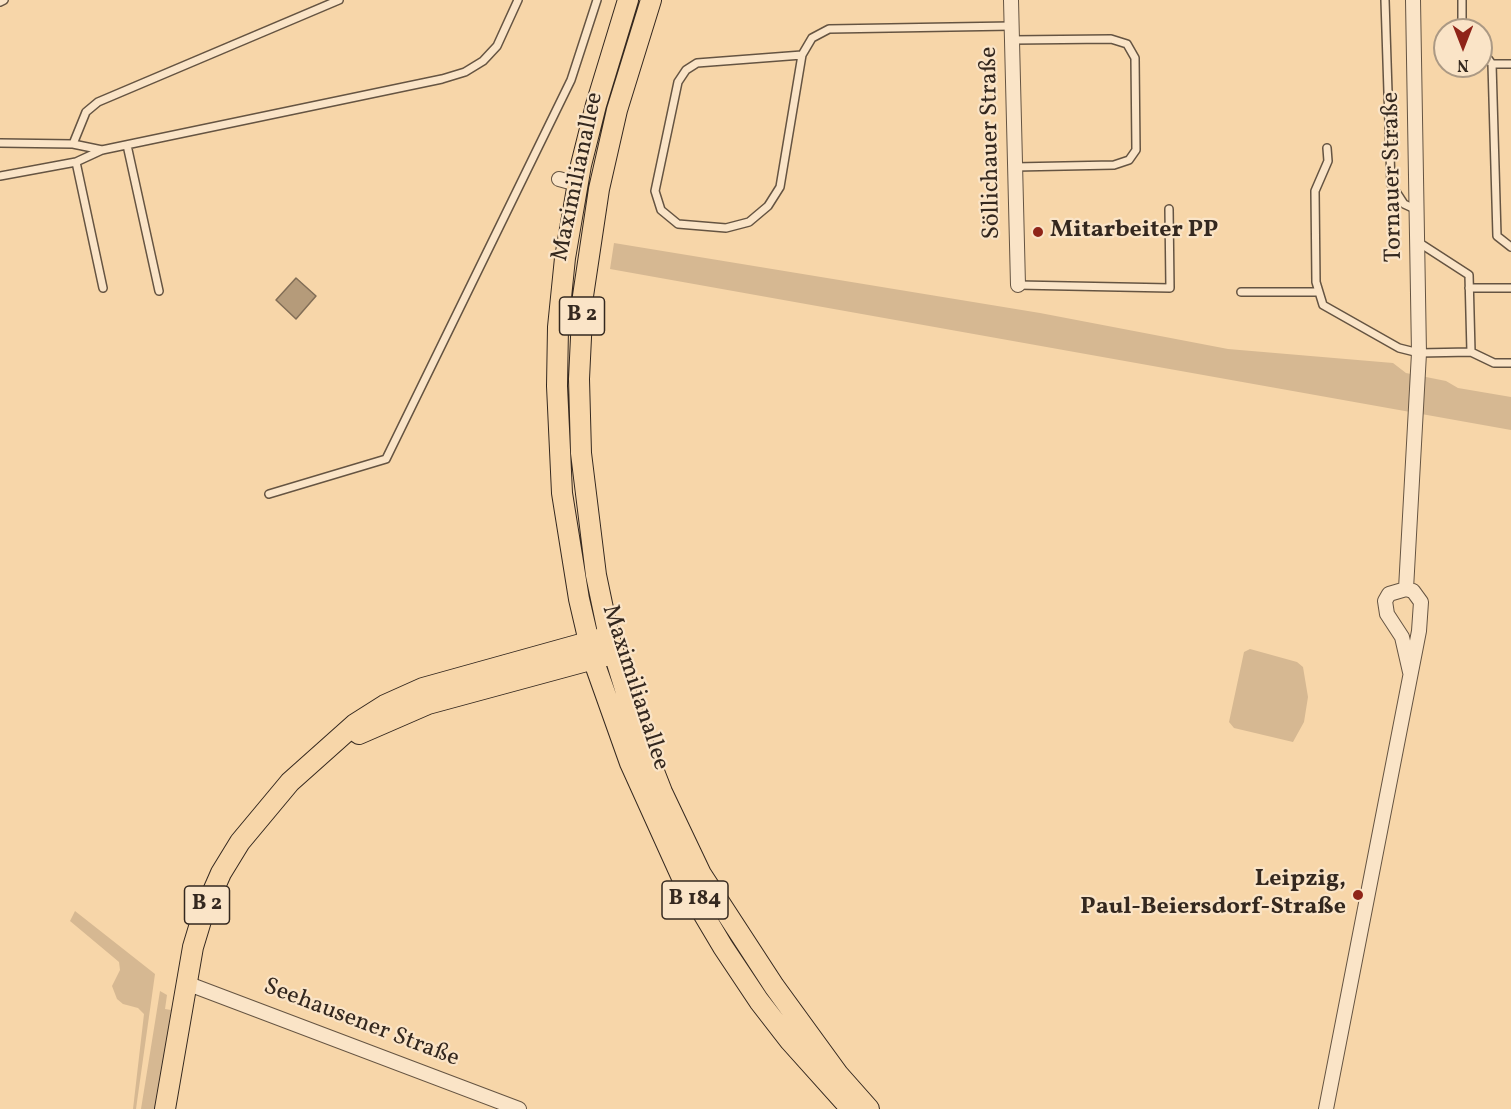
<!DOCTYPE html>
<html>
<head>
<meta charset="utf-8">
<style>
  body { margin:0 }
  #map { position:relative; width:1511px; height:1109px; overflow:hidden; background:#f7d6a9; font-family:Vollkorn,serif }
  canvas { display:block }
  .north { position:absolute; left:1433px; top:18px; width:60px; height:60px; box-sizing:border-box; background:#fae4c7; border:2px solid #ab9984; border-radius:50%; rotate:180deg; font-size:16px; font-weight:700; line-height:24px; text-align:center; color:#34281f }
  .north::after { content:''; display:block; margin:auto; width:21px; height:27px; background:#8f2418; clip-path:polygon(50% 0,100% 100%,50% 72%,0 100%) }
</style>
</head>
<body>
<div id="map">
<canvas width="1511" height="1109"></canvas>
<div class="north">N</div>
</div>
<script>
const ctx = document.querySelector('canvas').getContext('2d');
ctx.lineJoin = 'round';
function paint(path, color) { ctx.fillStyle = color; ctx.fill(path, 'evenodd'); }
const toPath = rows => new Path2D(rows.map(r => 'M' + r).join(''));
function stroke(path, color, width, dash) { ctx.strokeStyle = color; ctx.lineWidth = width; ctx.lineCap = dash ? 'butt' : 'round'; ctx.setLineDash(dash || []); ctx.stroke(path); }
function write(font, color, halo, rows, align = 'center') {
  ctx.font = font + ' Vollkorn,serif'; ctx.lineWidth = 4.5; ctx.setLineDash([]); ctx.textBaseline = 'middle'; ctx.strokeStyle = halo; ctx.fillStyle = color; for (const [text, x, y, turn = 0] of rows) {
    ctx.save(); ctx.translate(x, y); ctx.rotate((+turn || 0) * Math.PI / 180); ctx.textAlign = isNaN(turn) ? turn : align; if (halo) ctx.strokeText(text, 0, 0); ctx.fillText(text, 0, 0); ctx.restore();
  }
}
paint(toPath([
  [614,243,1040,313,1228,349,1393,363,1406,373,1446,381,1458,388,1511,397,1511,430,610,269],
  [1250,649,1297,662,1303,667,1308,697,1304,722,1293,742,1234,728,1229,722,1244,652],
  [75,911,155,974,136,1109,133,1109,144,1014,138,1008,123,1004,117,999,112,986,120,970,119,962,70,921],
  [160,991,167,995,165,1009,171,1010,157,1109,141,1109]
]), '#d6b892');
const water = toPath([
  [296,278,316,296,296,319,276,300,296,278]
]);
paint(water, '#b59b7a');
stroke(water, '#816d56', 1.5);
const service = toPath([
  [1385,0,1391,184,1404,204,1417,210],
  [1462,0,1462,23,1468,30],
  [0,2,4,0],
  [1012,40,1111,39,1127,44,1135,58,1136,150,1129,160,1114,165,1015,167],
  [1481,49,1492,64,1497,236,1511,247],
  [802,55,697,63,686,70,678,82,655,191,661,210,678,224,726,228,749,222,768,206,780,187,802,55,812,38,829,29,1012,26],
  [1492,64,1511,64],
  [0,143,73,144,102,150],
  [73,144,86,112,98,102,339,0],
  [127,145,159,291],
  [1327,148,1328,161,1315,191,1316,282,1323,305,1399,348,1419,353,1471,352],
  [76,162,103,288],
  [0,176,76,162,102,150,442,79,465,72,483,61,497,46,518,0],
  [1418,242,1469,275,1471,352,1494,363,1511,363],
  [1018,285,1170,288,1169,209],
  [1469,288,1511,288],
  [1241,292,1319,292],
  [269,494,386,459,571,80,597,0]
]);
const minor = toPath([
  [1011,0,1018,285],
  [559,179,577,184],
  [1406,589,1419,353,1413,0],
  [186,983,519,1109],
  [1326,1109,1419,631,1421,602,1413,591,1406,589,1389,594,1385,601,1387,614,1402,637,1410,672]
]);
const primary = toPath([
  [628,0,596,105,581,165,565,258,558,327,557,386,562,493,579,599,593,659,630,763,682,878,723,947,759,1001,790,1041,851,1109],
  [651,0,617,110,599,189,583,296,579,379,581,453,596,575,609,637,637,728,662,792,701,874,774,986,838,1074,869,1109],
  [359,734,428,704,605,656],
  [165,1109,193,947,203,914,221,873,240,842,290,782,355,724,385,705,423,688,599,639]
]);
stroke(service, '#655442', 10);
stroke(minor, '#655442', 16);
stroke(primary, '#34281f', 22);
stroke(service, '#fae4c7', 7);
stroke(minor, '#fae4c7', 14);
stroke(primary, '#f7d6a9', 20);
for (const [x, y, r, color] of [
  [1038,232,6,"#8f2418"],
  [1358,895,6,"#8f2418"]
]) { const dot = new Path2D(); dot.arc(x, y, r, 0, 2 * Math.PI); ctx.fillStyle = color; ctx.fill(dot); stroke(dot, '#fae4c7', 2); }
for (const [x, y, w] of [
  [582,316,45],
  [695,900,66],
  [207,905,45]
]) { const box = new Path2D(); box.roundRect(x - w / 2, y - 19, w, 38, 4.5); ctx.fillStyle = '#fae4c7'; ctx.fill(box); stroke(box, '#34281f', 1.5); }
write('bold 22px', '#34281f', null, [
  ["B 2",582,316],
  ["B 184",695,900],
  ["B 2",207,905]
]);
write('24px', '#34281f', '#fae4c7', [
  ["Söllichauer Straße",992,143,-91],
  ["Maximilianallee",579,177,-78],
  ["Tornauer Straße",1394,177,-91],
  ["Maximilianallee",634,688,72],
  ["Seehausener Straße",361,1024,21]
]);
write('bold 24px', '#34281f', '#fae4c7', [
  ["Mitarbeiter PP",1050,232],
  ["Leipzig,",1346,881,"right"],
  ["Paul-Beiersdorf-Straße",1346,909,"right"]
], 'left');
</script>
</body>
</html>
